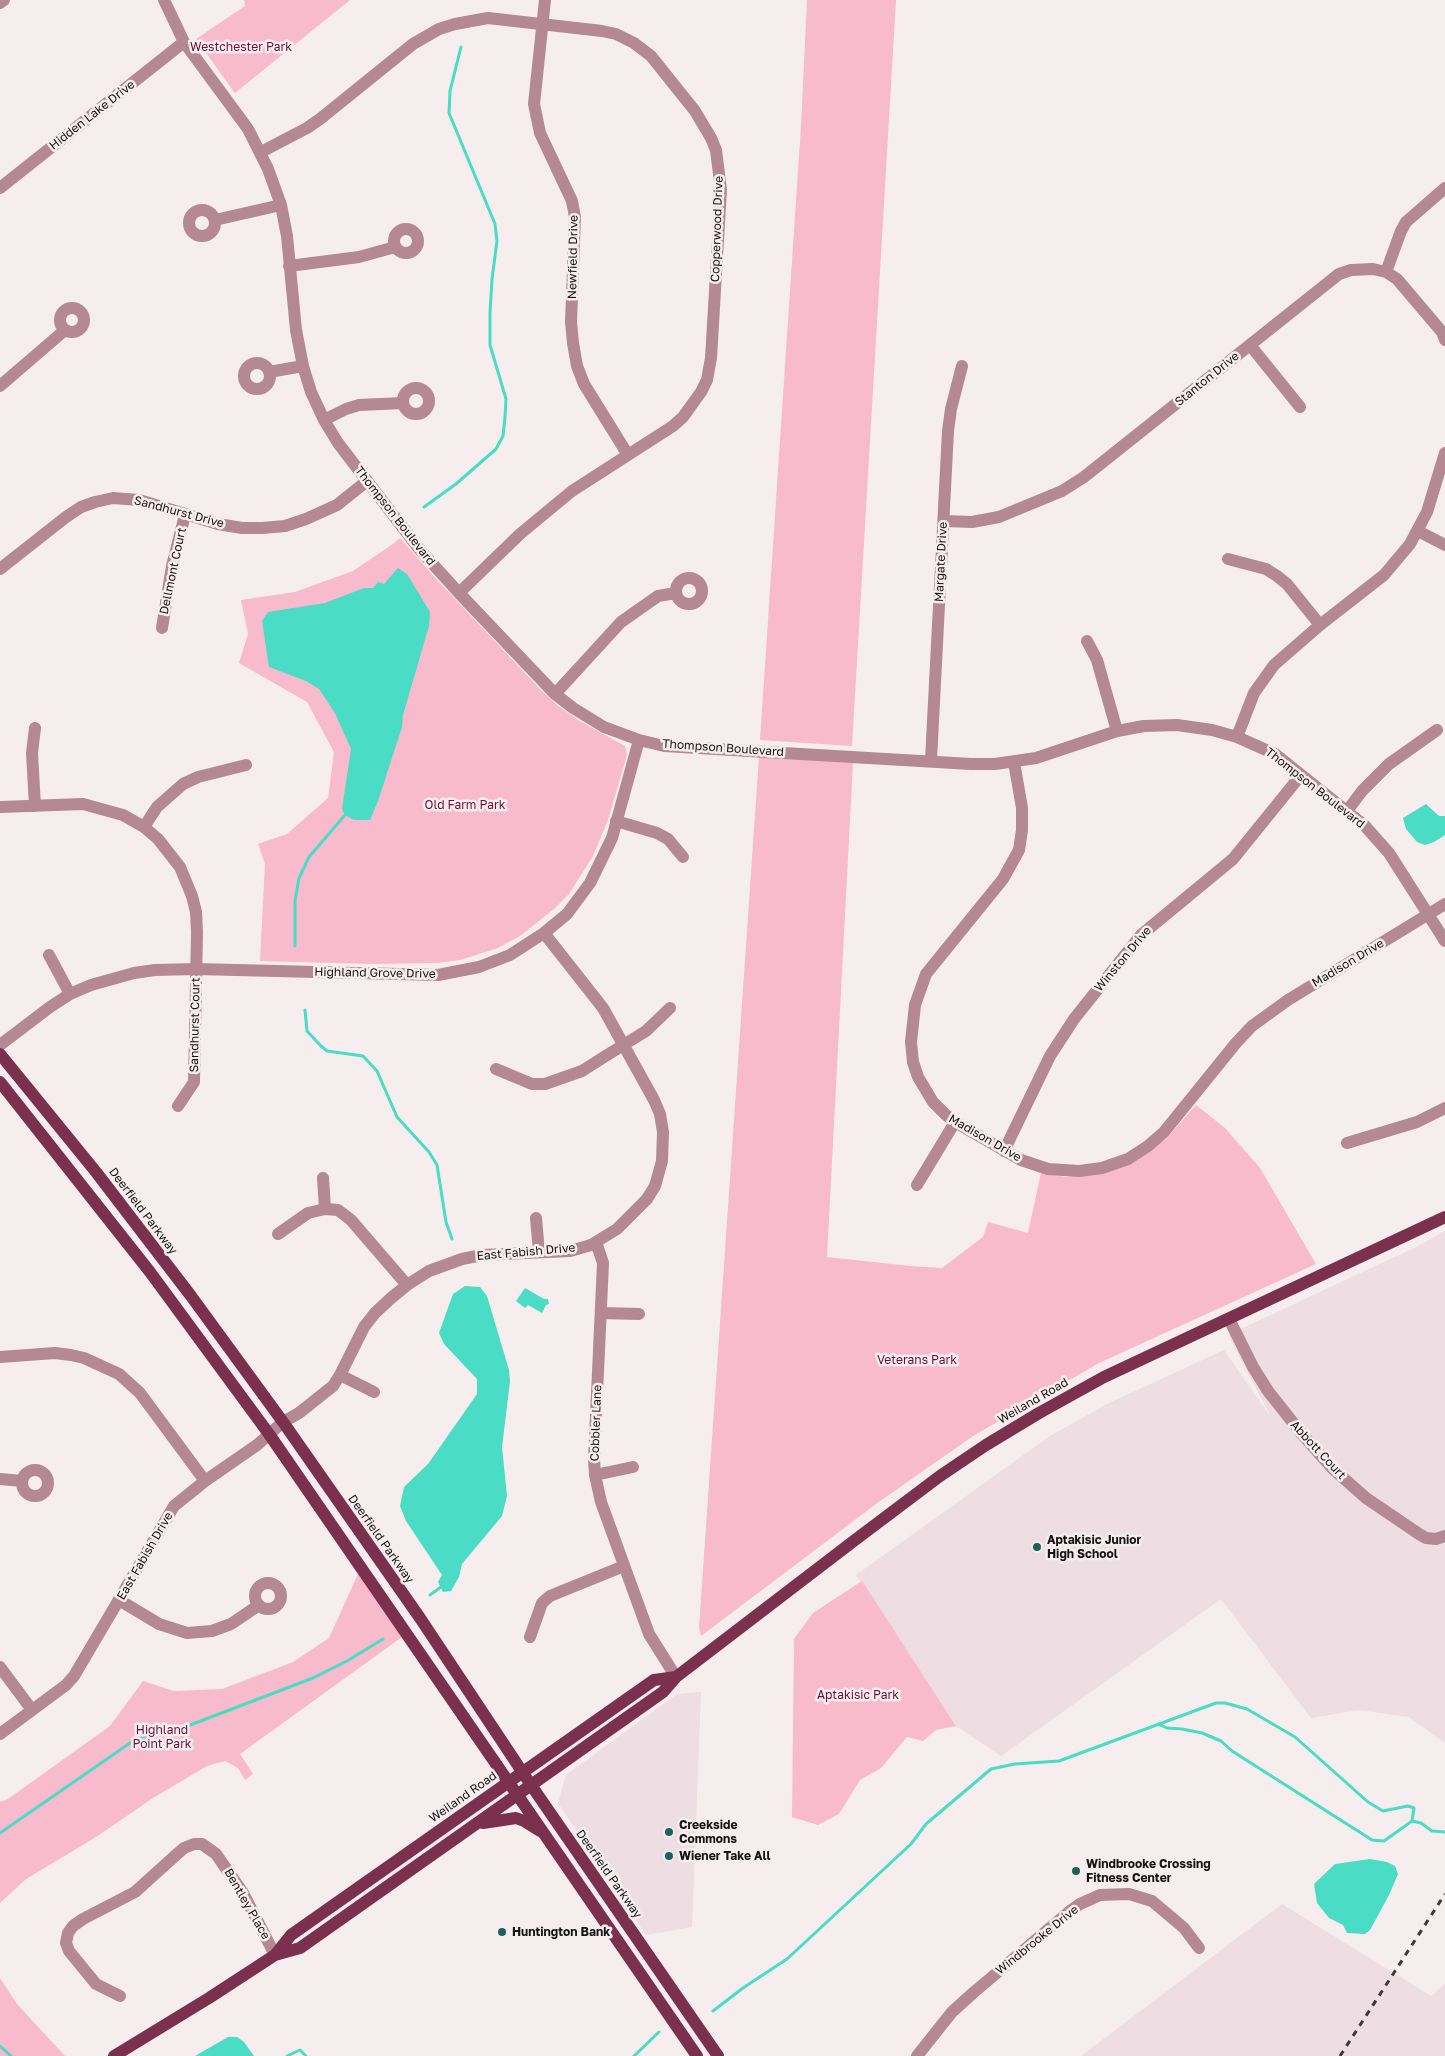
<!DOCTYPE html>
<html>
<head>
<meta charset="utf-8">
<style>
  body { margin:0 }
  canvas { display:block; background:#f6edef }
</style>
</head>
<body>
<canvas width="1445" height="2056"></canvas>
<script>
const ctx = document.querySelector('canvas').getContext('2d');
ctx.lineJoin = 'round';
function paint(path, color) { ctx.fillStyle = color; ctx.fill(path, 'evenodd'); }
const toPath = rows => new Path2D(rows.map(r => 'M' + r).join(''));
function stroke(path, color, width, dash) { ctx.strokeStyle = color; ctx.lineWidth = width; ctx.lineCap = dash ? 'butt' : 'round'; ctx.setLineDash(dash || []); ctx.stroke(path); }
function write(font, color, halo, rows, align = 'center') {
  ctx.font = font + ' "Golos Text",sans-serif'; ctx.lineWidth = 5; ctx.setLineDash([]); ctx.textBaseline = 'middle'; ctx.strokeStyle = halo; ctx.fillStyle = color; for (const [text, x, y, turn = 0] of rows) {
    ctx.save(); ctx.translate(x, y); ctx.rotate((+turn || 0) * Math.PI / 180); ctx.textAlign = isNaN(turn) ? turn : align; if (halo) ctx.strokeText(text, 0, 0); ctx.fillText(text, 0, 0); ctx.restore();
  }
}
paint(toPath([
  [1445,1231,1445,1743,1409,1717,1359,1710,1311,1718,1221,1599,1001,1756,956,1726,856,1575,1050,1436,1107,1404,1224,1350,1272,1419,1228,1335,1414,1248],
  [701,1692,692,1927,646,1935,558,1803,566,1775,677,1694],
  [1282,1904,1431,1996,1445,1984,1445,2056,1081,2056]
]), '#eedde2');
paint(toPath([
  [244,0,350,0,235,93,196,39,245,6],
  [807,0,896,0,852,746,760,740,801,126],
  [400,538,438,581,540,689,557,705,578,720,625,746,627,755,608,820,593,856,569,894,554,909,520,936,498,948,460,960,437,963,372,964,260,961,265,864,258,844,287,834,328,798,334,752,307,702,239,663,248,634,241,600,295,592,353,571,393,544],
  [759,757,853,763,827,1257,910,1266,942,1268,983,1237,988,1222,1028,1233,1041,1173,1065,1177,1106,1173,1132,1163,1167,1138,1196,1105,1225,1128,1260,1168,1316,1264,1099,1363,973,1436,876,1504,701,1636,699,1628],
  [358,1574,402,1637,240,1754,253,1774,245,1780,238,1768,225,1761,207,1766,153,1798,96,1837,26,1879,0,1903,0,1802,8,1799,110,1726,143,1681,174,1691,222,1689,293,1662,329,1638],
  [862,1581,956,1726,936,1730,923,1741,907,1737,881,1768,860,1780,839,1814,818,1825,792,1817,794,1639,813,1613],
  [0,1978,17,2004,65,2056,0,2056]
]), '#f8bacd');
paint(toPath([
  [398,568,407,574,430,612,429,626,403,715,402,727,378,801,370,820,354,820,345,815,342,809,351,749,335,713,319,689,306,681,269,667,262,621,268,612,325,603,364,588,373,588,378,582,384,584],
  [1426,804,1439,816,1445,816,1445,835,1434,842,1425,845,1417,842,1406,829,1403,818],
  [465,1286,480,1287,487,1296,509,1370,510,1381,502,1447,507,1496,502,1516,462,1564,459,1577,451,1591,443,1592,438,1582,442,1575,406,1521,400,1506,404,1487,428,1464,477,1394,477,1379,444,1344,439,1333,453,1294],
  [525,1288,544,1299,548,1299,549,1304,546,1305,542,1313,528,1305,525,1308,516,1301],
  [1370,1859,1387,1862,1395,1866,1398,1874,1389,1895,1370,1930,1365,1934,1347,1933,1343,1925,1329,1918,1317,1903,1314,1884,1335,1864],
  [228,2037,237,2037,244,2042,254,2056,195,2056]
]), '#4adcc5');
stroke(toPath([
  [424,507,456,484,496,449,503,436,505,417,506,399,490,345,490,313,492,279,497,241,495,224,449,113,450,91,461,47],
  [295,946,295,901,299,878,309,857,345,815],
  [305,1010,307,1031,321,1046,327,1051,363,1056,377,1071,397,1117,429,1152,437,1165,446,1222,452,1239],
  [430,1595,441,1587],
  [1158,1724,1167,1728,1182,1729,1202,1733,1221,1741,1232,1751,1372,1840,1384,1841,1412,1821],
  [0,1833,130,1743,146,1737,185,1727,313,1678,347,1661,383,1639],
  [713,2011,743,1988,787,1959,911,1844,926,1824,991,1769,1015,1764,1059,1761,1216,1703,1225,1703,1247,1709,1295,1737,1368,1802,1383,1811,1408,1806,1414,1808,1412,1821,1421,1823,1432,1831,1445,1832],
  [0,2046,11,2056],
  [287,2056,300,2050,306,2056],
  [634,2056,659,2032]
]), '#4adcc5', 3);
stroke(toPath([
  [164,0,184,42,248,129,268,169,281,205,287,236,296,330,303,366,311,392,324,420,338,443,420,550,459,593,555,694,573,708,604,727,639,740,664,746,971,764,995,764,1036,758,1117,731,1144,726,1177,725,1212,730,1237,737,1275,754,1365,826,1389,853,1445,941],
  [545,0,534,104,540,133,572,201,575,217,571,322,573,343,577,366,584,384,628,455],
  [0,3,4,0],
  [261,152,307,128,320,119,413,44,439,29,455,24,488,18,602,31,616,34,634,43,651,56,695,111,711,138,716,150,721,190,711,358,707,380,701,392,683,417,673,426,572,491,520,534,459,593],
  [0,188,184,42],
  '189 223a13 13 0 1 1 26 0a13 13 0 1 1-26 0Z',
  [215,220,281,205],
  '394 241a12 12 0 1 1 24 0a12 12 0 1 1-24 0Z',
  [289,266,359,257,395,247],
  [1386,272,1401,231,1406,222,1445,188],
  '60 320a12 12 0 1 1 24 0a12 12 0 1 1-24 0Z',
  [1250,345,1300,407],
  '244 376a13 13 0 1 1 26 0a13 13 0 1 1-26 0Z',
  [269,372,303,366],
  [0,386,65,330],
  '403 401a13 13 0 1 1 26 0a13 13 0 1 1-26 0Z',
  [324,420,346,409,359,405,403,403],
  [944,521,972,522,999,517,1062,491,1084,477,1339,274,1351,270,1373,269,1386,272,1397,279,1442,332,1445,340],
  [1418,531,1445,545],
  [1228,559,1266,569,1277,576,1287,584,1320,625],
  [0,569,66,517,81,507,95,502,113,498,139,500,218,524,242,528,262,528,285,526,306,519,337,505,367,481],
  '676 591a13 13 0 1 1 26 0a13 13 0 1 1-26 0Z',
  [162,628,172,566,185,515],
  [1087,641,1097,660,1117,731],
  [555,694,621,622,658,596,676,593],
  [1237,737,1254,693,1274,665,1320,625,1384,575,1410,544,1427,512,1445,453],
  [931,760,948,431,951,409,962,366],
  [1014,762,1022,808,1022,830,1019,850,1003,879,926,974,915,1005,911,1042,913,1062,918,1077,933,1102,946,1115,955,1122,1021,1160,1048,1169,1079,1171,1102,1168,1128,1159,1148,1146,1164,1132,1236,1043,1252,1026,1288,1000,1445,904],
  [35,806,32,753,35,728],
  [0,807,83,804,123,815,144,827,158,839,180,867,192,896,196,912,197,932,194,1082,178,1106],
  [1347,811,1362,791,1389,764,1437,730],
  [616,821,657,833,668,839,683,857],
  [144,827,157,807,183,784,198,777,246,765],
  [49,955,70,994],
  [0,1045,50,1007,70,994,91,985,134,973,155,970,196,969,438,975,479,967,510,955,544,933,567,914,590,883,612,838,639,740],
  [496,1069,532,1084,545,1084,582,1071,604,1057,646,1031,670,1008],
  [1347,1143,1417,1122,1445,1108],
  [1004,1151,1050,1056,1074,1019,1141,935,1233,859,1301,775],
  [323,1178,325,1209],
  [917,1185,955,1122],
  [536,1218,539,1252],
  [278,1234,308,1213,325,1209,338,1210,351,1220,407,1285],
  [596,1242,603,1263,594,1459,595,1475,601,1502,649,1634,676,1677],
  [601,1313,639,1314],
  [1229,1319,1253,1367,1268,1391,1302,1434,1332,1468,1366,1498,1419,1534,1426,1538,1436,1539,1445,1536],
  [0,1357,55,1353,71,1355,84,1358,119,1374,140,1393,205,1481],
  [340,1375,374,1392],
  '22 1483a13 13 0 1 1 26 0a13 13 0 1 1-26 0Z',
  [595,1475,633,1467],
  [0,1479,22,1481],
  '255 1596a13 13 0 1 1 26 0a13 13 0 1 1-26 0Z',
  [119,1600,159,1624,187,1633,212,1631,231,1624,259,1605],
  [530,1637,542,1603,550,1596,624,1566],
  [0,1667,32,1710],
  [0,1734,66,1685,74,1676,174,1506,205,1481,257,1445,283,1422,299,1413,333,1386,340,1375,364,1327,375,1313,390,1299,407,1285,429,1271,462,1259,482,1255,570,1251,591,1245,617,1229,647,1199,655,1186,662,1161,663,1132,660,1114,654,1100,603,1008,544,933],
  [120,1996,96,1984,69,1951,66,1943,68,1933,73,1926,83,1919,135,1892,176,1855,184,1848,194,1844,202,1844,216,1854,243,1893,275,1955],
  [917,2056,952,2012,973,1993,1070,1911,1080,1904,1100,1895,1129,1894,1152,1901,1184,1928,1199,1948]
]), '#b48895', 12);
stroke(toPath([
  [0,1054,96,1172,191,1296,283,1422,420,1618,531,1785,718,2056],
  [0,1082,150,1272,269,1434,697,2056],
  [483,1823,516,1818,524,1821,540,1831],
  [275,1955,300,1948,663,1692,676,1677,855,1540,940,1476,986,1445,1039,1413,1104,1377,1445,1217],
  [114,2056,209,1998,275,1955,291,1935,654,1680,676,1677]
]), '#7b314d', 12);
stroke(toPath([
  [1340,2056,1445,1894]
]), '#3d393a', 3, [6, 6]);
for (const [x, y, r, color] of [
  [1037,1547,5,"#1b6358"],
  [669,1832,5,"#1b6358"],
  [669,1856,5,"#1b6358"],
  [1076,1871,5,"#1b6358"],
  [502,1932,5,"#1b6358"]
]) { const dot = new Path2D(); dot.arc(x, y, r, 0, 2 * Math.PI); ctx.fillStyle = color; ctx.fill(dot); stroke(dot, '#f6edef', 2); }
write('12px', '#691139', '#f6edef', [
  ["Westchester Park",241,47],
  ["Old Farm Park",465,805],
  ["Veterans Park",917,1360],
  ["Aptakisic Park",858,1695],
  ["Highland",162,1730],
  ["Point Park",162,1744]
]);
write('12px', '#171415', '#f6edef', [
  ["Hidden Lake Drive",92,115,-38],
  ["Copperwood Drive",717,229,-88],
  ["Newfield Drive",573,257,-89],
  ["Stanton Drive",1207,379,-39],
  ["Sandhurst Drive",179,512,15],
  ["Thompson Boulevard",395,516,52],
  ["Margate Drive",941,562,-87],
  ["Dellmont Court",173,571,-78],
  ["Thompson Boulevard",723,748,4],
  ["Thompson Boulevard",1315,788,38],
  ["Winston Drive",1123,959,-50],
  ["Madison Drive",1348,963,-31],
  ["Highland Grove Drive",375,973,1],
  ["Sandhurst Court",195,1025,-89],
  ["Madison Drive",985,1138,30],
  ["Deerfield Parkway",143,1211,53],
  ["East Fabish Drive",526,1252,-5],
  ["Weiland Road",1033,1401,-30],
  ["Cobbler Lane",596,1423,-88],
  ["Abbott Court",1318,1450,47],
  ["Deerfield Parkway",381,1539,55],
  ["East Fabish Drive",145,1556,-60],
  ["Weiland Road",463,1797,-35],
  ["Deerfield Parkway",609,1874,55],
  ["Bentley Place",247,1904,60],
  ["Windbrooke Drive",1037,1940,-39]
]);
write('bold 12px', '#171415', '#f6edef', [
  ["Aptakisic Junior",1047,1540],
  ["High School",1047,1554],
  ["Creekside",679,1825],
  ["Commons",679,1839],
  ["Wiener Take All",679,1856],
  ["Windbrooke Crossing",1086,1864],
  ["Fitness Center",1086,1878],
  ["Huntington Bank",512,1932]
], 'left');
</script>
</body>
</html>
